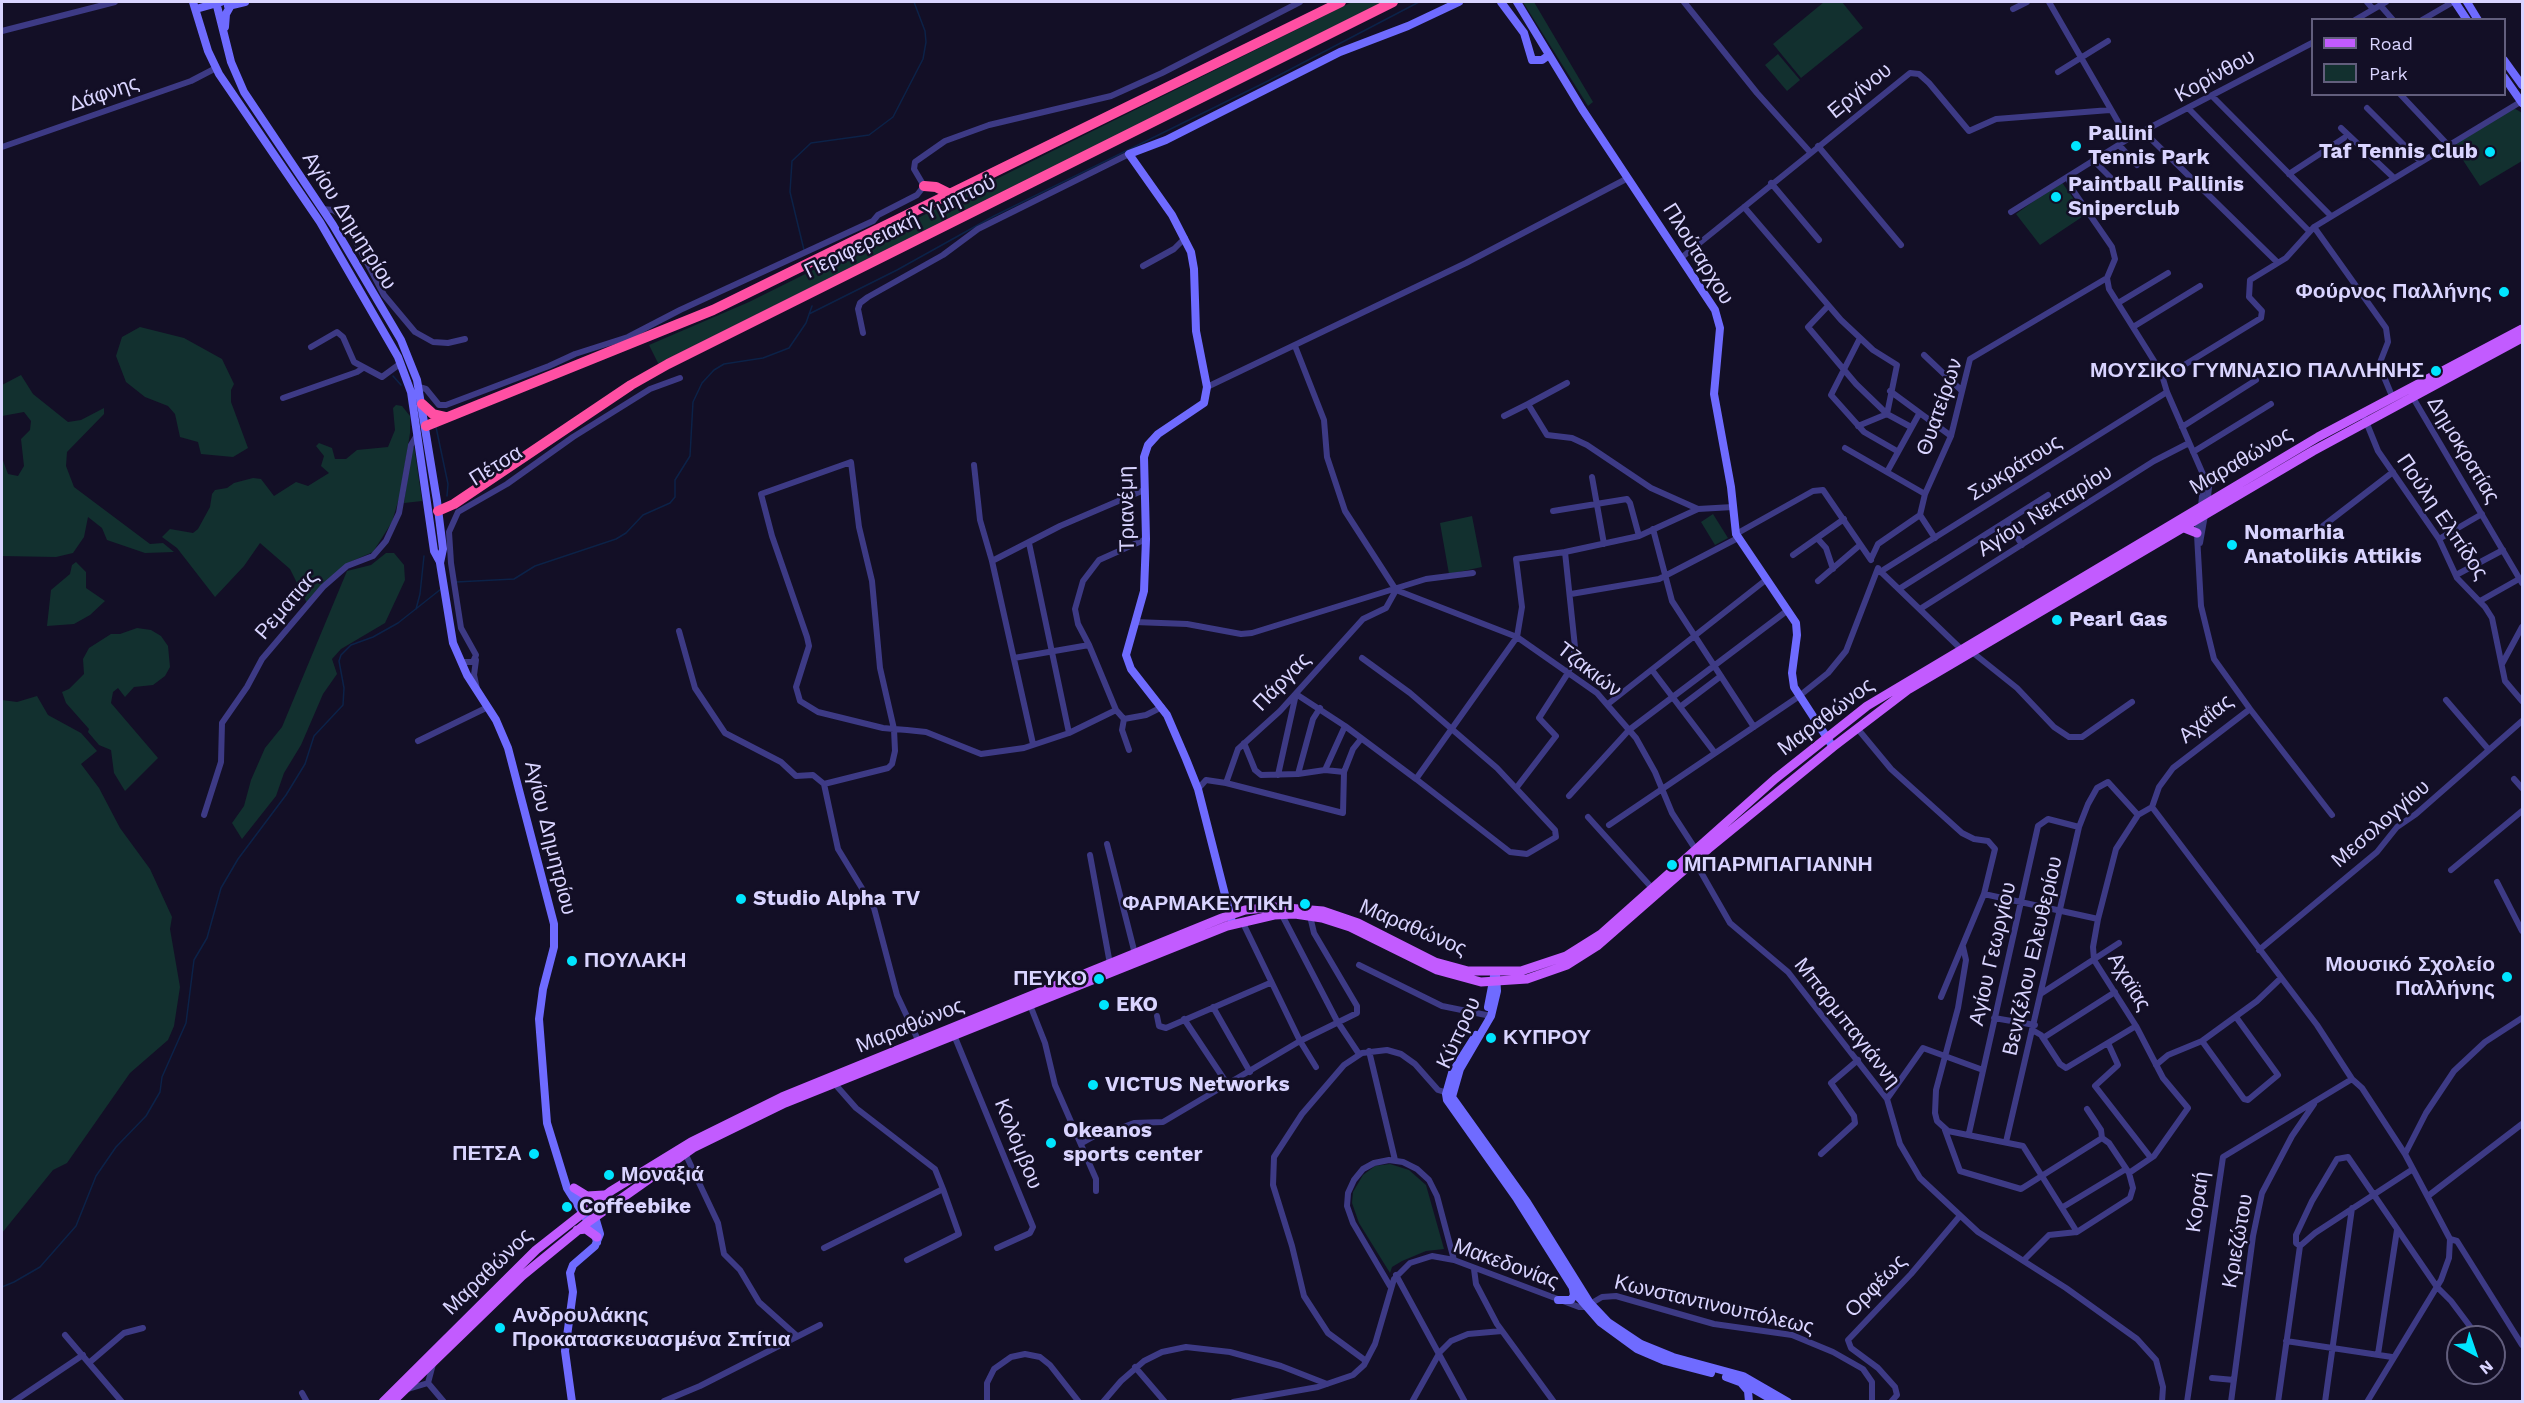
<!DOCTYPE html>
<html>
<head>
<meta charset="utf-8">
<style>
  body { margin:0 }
  #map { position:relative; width:2524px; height:1403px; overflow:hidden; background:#130f26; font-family:"Work Sans",sans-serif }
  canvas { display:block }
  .frame { position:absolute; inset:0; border:3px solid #d9d4ff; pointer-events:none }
  .legend { position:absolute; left:2311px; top:18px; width:195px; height:78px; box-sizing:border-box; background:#130f26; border:2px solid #625e7d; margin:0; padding:8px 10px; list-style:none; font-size:18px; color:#d9d4ff }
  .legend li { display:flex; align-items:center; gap:12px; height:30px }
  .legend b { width:30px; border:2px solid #625e7d }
  .north { position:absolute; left:2446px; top:1325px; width:60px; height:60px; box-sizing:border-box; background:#130f26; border:2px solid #625e7d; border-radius:50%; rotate:140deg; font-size:16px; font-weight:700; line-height:24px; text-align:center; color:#d9d4ff }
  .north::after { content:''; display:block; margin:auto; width:21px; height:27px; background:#00e5ff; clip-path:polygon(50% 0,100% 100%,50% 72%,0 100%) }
</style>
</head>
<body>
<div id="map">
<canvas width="2524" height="1403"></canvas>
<div class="frame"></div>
<ul class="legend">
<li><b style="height:8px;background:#c25bff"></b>Road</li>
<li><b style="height:16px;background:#12302f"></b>Park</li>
</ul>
<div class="north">N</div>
</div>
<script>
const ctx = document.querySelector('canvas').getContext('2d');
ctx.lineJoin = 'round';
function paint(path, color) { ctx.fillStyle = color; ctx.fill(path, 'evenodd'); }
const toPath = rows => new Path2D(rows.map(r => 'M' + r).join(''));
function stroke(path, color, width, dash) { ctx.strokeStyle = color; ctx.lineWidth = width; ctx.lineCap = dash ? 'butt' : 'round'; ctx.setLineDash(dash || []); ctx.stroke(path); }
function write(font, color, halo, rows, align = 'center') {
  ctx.font = font + ' "Work Sans",sans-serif'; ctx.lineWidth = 5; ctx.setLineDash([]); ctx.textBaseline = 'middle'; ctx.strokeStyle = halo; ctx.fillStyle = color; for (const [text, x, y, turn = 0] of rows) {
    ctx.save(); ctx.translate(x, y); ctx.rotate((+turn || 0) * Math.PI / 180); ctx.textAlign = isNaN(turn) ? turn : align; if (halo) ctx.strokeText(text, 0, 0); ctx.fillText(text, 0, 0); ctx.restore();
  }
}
paint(toPath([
  [1352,2,1386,2,659,365,649,345,749,302],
  [1523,2,1534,2,1593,102,1588,106],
  [1824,2,1842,2,1863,28,1801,78,1773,44],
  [1778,54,1800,80,1787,91,1765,65],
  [2514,108,2522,113,2522,161,2480,186,2453,145],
  [2061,181,2085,215,2040,245,2016,214],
  [140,327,184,338,222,359,234,384,231,390,231,402,248,448,233,457,201,454,198,442,180,437,175,414,168,406,145,397,126,382,116,356,122,337],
  [21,375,33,394,68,422,81,420,104,408,104,414,67,452,66,466,74,487,150,544,163,543,174,552,145,553,107,540,102,528,88,517,84,537,73,553,56,557,2,556,2,458,8,474,18,476,24,466,21,439,30,430,31,421,24,412,2,416,2,385],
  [396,405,402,406,410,416,410,433,400,495,392,522,373,552,350,562,307,603,290,569,260,543,244,566,215,597,177,548,162,537,170,529,193,533,198,529,210,507,212,494,215,490,227,488,234,483,253,478,261,479,274,496,296,482,308,486,329,473,321,466,324,456,316,446,319,443,332,448,335,459,346,459,357,450,388,447,395,430,393,408],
  [414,445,422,501,404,503,410,458],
  [1713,514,1728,538,1715,545,1701,522],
  [1472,516,1482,567,1449,574,1440,523],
  [386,553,394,553,404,565,405,580,385,623,341,649,332,659,337,674,323,694,301,745,284,773,276,796,242,839,232,823,244,806,251,780,265,748,282,727,347,571,371,565],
  [76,562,86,572,86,588,105,601,90,615,74,624,47,626,51,590,70,574,72,565],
  [137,628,151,630,161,636,168,646,170,667,165,676,153,685,134,687,125,697,118,688,113,692,111,703,158,758,125,791,114,773,111,750,99,745,88,732,89,729,66,703,62,692,69,689,84,674,83,659,89,648,111,634,120,634],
  [37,696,48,715,81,733,97,751,81,764,99,788,120,828,150,869,172,917,170,929,180,987,174,1026,168,1040,130,1073,67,1163,53,1170,2,1233,2,700,17,702],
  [1390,1164,1409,1170,1426,1185,1444,1249,1426,1251,1402,1261,1392,1267,1390,1273,1359,1223,1352,1203,1353,1192,1363,1175,1375,1166]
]), '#12302f');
stroke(toPath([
  [804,250,790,192,792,161,811,143,869,135,893,117,923,59,926,42,925,31,914,2],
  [809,314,897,270,994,216,1268,81,1419,2],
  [393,376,401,385],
  [436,427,448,484,447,496],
  [456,582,514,579,535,566,616,539,626,533,643,515,670,503,675,497,675,480,690,456,693,402,702,383,714,370,724,364,763,358,789,348,806,323,812,306],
  [416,609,420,594,424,556],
  [2,1287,14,1282,40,1267,76,1226,96,1176,116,1147,146,1116,160,1092,162,1077,186,1023,194,960,207,938,221,888,238,859,286,795,305,764,314,736,343,705,344,688,339,661,341,655,351,645,373,637,398,623,441,589]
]), '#0c2248', 1.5);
stroke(toPath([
  [1684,2,1757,93,1810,152],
  [2049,2,2128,139],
  [2367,2,2373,9],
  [2380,5,2393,20],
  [2013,9,2027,2],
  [2355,20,2386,2],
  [2422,20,2453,2],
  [2,31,115,2],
  [2058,72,2108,41],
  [2400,94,2448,145],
  [2213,97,2331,216],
  [2367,108,2421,162],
  [2189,109,2309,231],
  [2341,128,2394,178],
  [2144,132,2277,262],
  [2119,145,2137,165],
  [1818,146,1901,245],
  [2,147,191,81,216,68],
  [2093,160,2121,188],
  [2289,174,2344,138],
  [2068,177,2072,189,2112,247,2115,259,2107,278],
  [1771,183,1819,240],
  [1744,207,1841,320,1873,350,1897,365,1887,414,1911,427],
  [322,209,333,210,343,217,384,295,415,332,433,342,448,343,465,339],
  [2011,212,2128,139,2312,43],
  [2314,227,2386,328,2388,342,2379,365,2392,396],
  [1681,258,1910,73,1919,74,1929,83,1969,131,1996,119,2110,110],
  [1143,266,1174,249,1185,238],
  [2107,278,2109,289,2161,372,2167,392,2209,488,2207,505],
  [2118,303,2168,273],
  [1828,306,1808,327,1856,384,1887,414,1858,426],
  [2133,327,2200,286],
  [863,333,858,309,860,303,868,297,943,255,978,229,1129,154],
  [1860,338,1831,395,1864,432,1897,451],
  [1295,346,1324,420,1327,457,1345,511,1396,590],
  [311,347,337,332,343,337,354,362,382,377,401,363],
  [1924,355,1962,391],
  [2163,378,2261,318,2262,311,2249,297,2250,280,2286,258,2314,227,2522,101],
  [1567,383,1528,404,1547,435,1572,438,1587,445,1651,488,1698,509,1733,507],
  [419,387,426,389,439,405,446,405,549,366,575,354,628,337,680,310,873,221,878,215,917,195,924,186,914,169,915,162,945,141,989,125,1111,96,1162,73,1300,2],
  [1207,387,1466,263,1628,178],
  [1890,391,1951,436],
  [2412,396,2522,583],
  [283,398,357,372,363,368],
  [1504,416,1528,404],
  [2365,419,2378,451,2439,539,2457,578,2485,607,2492,618,2505,681,2522,701],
  [2182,427,2256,380],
  [1845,448,1925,494],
  [2193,452,2271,404],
  [974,465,980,520,992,561,1033,744],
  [1887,472,1919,414],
  [1592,477,1604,544],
  [2201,506,2204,477],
  [1553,511,1627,499,1630,503,1639,536],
  [1920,515,1935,538],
  [2007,521,2022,545],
  [2323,526,2393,472],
  [1653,529,1672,601,1754,727],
  [1736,534,1813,491,1823,490,1871,560],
  [1817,538,1826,548,1833,569],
  [2439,539,2482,514],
  [1029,543,1069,733],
  [2200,543,2205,515],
  [1565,552,1639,536,1698,509],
  [1793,555,1844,519],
  [1871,559,1878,544,1920,515,1925,494,1951,436,1970,359,2107,278],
  [992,561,1060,526,1144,490],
  [1879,570,1961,649],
  [1880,572,2167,392],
  [2456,575,2503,550],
  [1818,581,1860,545],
  [1899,589,2048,495],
  [1396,590,1517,637,1597,693,1636,738,1655,772,1672,813,1696,850],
  [1571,594,1659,579,1738,538],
  [2480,601,2519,579],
  [1920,609,2154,461,2189,443],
  [1135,622,1187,624,1241,634,1252,633,1426,579,1473,573],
  [679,631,695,688,725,733,781,762,796,776,813,775,824,784,838,849,874,908,897,995,919,1042],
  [1089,645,1078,624,1075,609,1083,581,1099,560,1146,539],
  [1972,652,2017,688,2054,727,2069,737,2082,737,2132,702],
  [1014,658,1089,645,1116,710,1124,719,1146,715,1162,707],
  [1362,658,1410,693,1497,768,1555,830,1556,837,1527,854,1510,852,1416,779],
  [476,660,474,675,477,689],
  [461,662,473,662,476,655,461,628,451,563,449,532,458,512,507,484,573,437,650,389,680,378],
  [2502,664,2522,627],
  [1652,670,1715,753],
  [2446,700,2489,750],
  [1608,704,1767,579],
  [1680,707,1721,676],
  [2250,709,2332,815],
  [1124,719,1122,730,1129,750],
  [1857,728,1891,769,1962,833,1974,839,1988,841,1995,849,1984,894,1941,997],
  [418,741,488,707],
  [1244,743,1255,770,1261,775,1298,774,1325,770,1345,726],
  [1325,770,1344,772],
  [1298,774,1313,719,1320,708],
  [1278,775,1296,694,1345,726,1416,779,1517,637,1522,607,1516,559,1565,552,1575,647,1572,662,1568,673,1539,718,1556,736,1517,787],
  [2514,779,2522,788],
  [1226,783,1343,813,1344,772,1353,749,1361,739],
  [824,784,888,768,892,764,895,751,894,729,880,668,872,581,859,527,851,462,761,494,772,536,807,637,809,646,796,687,800,701,818,712,883,728,894,729,907,730,926,732,981,754,1024,748,1069,733,1116,710],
  [1198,789,1206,780,1226,783,1238,749,1280,711,1363,619,1386,608,1396,590],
  [1569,796,1629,730,1788,610],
  [2152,807,2317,1025,2352,1079,2362,1088,2405,1154,2450,1239,2449,1258,2441,1280,2367,1402],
  [204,815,221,762,222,723,247,687,262,659,323,587,347,566,373,556,386,541,399,513,411,445,417,435],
  [1588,817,1652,888],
  [1609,825,1798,697,1828,673,1846,651,1878,568],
  [1107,844,1135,954],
  [1090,855,1110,964],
  [1694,860,1730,923,1788,972,1887,1099,1900,1144,1920,1178,1978,1232,2066,1288,2137,1339,2156,1360,2163,1387,2162,1402],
  [2451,870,2522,811],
  [2497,882,2522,931],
  [1984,894,2098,919],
  [1282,915,1337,1021,1359,1054],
  [1242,921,1300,1041,1316,1067],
  [1963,947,1966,960,1958,1008,1936,1090,1935,1113,1937,1121,1948,1131,2023,1146,2077,1232],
  [2259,950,2377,852,2397,827,2416,814,2522,721],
  [1359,965,1442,1006,1491,1016],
  [2042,993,2119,943],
  [1030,1005,1045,1043,1055,1085,1096,1179,1096,1191],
  [1213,1007,1250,1072],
  [1157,1016,1159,1026,1166,1028,1270,983],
  [2236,1017,2278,1075,2248,1100,2244,1099,2202,1041,2257,1001,2280,979],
  [1994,1018,2035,1025],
  [1184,1019,1228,1085],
  [2034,1031,2041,1035,2060,1064,2066,1068,2136,1026],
  [954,1035,1033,1227,1030,1233,997,1248],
  [2043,1038,2115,992],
  [2108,1043,2118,1065,2095,1086,2151,1158],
  [1369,1051,1395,1160],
  [2156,1065,2168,1055,2202,1041],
  [1887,1099,1923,1048,1983,1070],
  [2087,1109,2101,1130,2102,1138],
  [1945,1130,1960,1171,2021,1189,2102,1138],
  [1969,1133,2038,826,2048,819,2079,827],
  [2006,1142,2079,827,2088,804,2097,788,2108,782,2138,815],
  [1082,1143,1109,1128,1118,1129,1134,1123,1163,1122,1300,1041,1357,1013,1357,1006,1314,933,1310,916],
  [685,1153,718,1223,724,1254,740,1270,759,1302,797,1336],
  [1821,1154,1855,1123,1854,1116,1831,1083,1858,1060],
  [2405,1154,2426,1113,2454,1071,2485,1042,2522,1018],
  [2129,1173,2154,1156,2188,1108,2163,1078,2136,1026,2094,960,2093,947,2098,919,2116,849,2138,815,2152,807,2159,787,2173,768,2250,709,2214,659,2201,606,2197,535,2199,516],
  [2428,1196,2522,1124],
  [2063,1207,2126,1169],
  [2450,1239,2457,1241,2522,1345],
  [2300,1246,2296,1243,2296,1235,2312,1201,2337,1159,2348,1157,2437,1287,2451,1301,2478,1337],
  [2300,1246,2315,1233,2413,1169],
  [824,1248,943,1189,935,1169,856,1108,834,1083],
  [907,1260,959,1234,943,1189],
  [2024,1260,2049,1235,2077,1232,2130,1198,2133,1188,2129,1173,2109,1143,2102,1138],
  [1474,1269,1476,1284,1497,1324,1554,1402],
  [1396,1275,1465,1402],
  [1390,1286,1353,1223,1347,1206,1348,1193,1354,1180,1363,1169,1374,1163,1389,1160,1403,1162,1417,1169,1429,1180,1437,1196,1454,1260],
  [65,1335,122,1402],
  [2286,1341,2392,1357],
  [2378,1354,2397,1230],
  [2494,1360,2500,1368],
  [1366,1361,1328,1333,1304,1296,1292,1246,1273,1185,1274,1157,1302,1114,1344,1065,1362,1053,1387,1050,1401,1054,1415,1064,1438,1090,1448,1093],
  [90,1362,124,1333,143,1328],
  [1135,1367,1165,1402],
  [2212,1378,2234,1380],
  [428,1383,433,1364],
  [428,1383,444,1402],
  [408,1389,428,1383],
  [302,1393,307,1402],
  [664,1401,700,1386,820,1325],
  [13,1402,83,1355],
  [987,1402,987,1383,994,1369,1011,1357,1025,1354,1040,1357,1050,1365,1079,1402],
  [1103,1402,1121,1381,1144,1361,1162,1352,1186,1347,1230,1352,1281,1366,1327,1384],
  [1233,1402,1318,1387,1353,1375,1364,1365,1375,1344,1394,1279,1410,1263,1432,1256,1454,1260,1579,1307,1585,1307,1602,1297,1616,1296,1714,1324,1792,1335,1833,1352,1863,1369,1872,1382,1872,1402],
  [1412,1402,1440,1352,1451,1341,1468,1334,1502,1331],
  [1891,1402,1897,1395,1895,1387,1878,1368,1851,1348,1848,1340,1911,1274,1959,1217],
  [2187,1402,2223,1157,2352,1079],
  [2231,1402,2253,1236,2262,1193,2292,1136,2314,1104],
  [2278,1402,2300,1246],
  [2325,1402,2352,1208]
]), '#3d3a85', 6);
stroke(toPath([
  [193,2,208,51,219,74,320,222,398,357,411,392,434,551,440,562],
  [216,2,231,62,244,92,333,225,401,340,417,380,437,501,443,549,440,563,453,643,467,675,496,720,508,748,554,924,554,947,543,989,539,1019,547,1123,567,1188,594,1231,597,1242],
  [1501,2,1524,33,1532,60,1542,60,1549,55],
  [1517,2,1582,109,1715,310,1720,328,1714,394,1731,487,1736,534,1796,623,1797,635,1792,673,1794,687,1833,747],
  [2455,2,2467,20],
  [2467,2,2478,20],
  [228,6,245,2],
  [196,9,221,2],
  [225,27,226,14,231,5],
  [2504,60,2522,85],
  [2504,77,2522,103],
  [1232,922,1198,789,1186,759,1167,715,1131,669,1126,655,1144,591,1146,539,1144,457,1148,445,1158,434,1204,403,1207,387,1196,331,1194,269,1191,252,1172,215,1129,154,1166,140,1340,52,1408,26,1459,2],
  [1496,975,1497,991,1491,1016,1460,1069,1452,1097,1527,1202,1590,1303,1608,1322,1641,1344,1673,1357,1743,1376,1788,1402],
  [1488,1007,1494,976],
  [1476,1035,1452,1073,1446,1094,1447,1100,1517,1199,1580,1299,1600,1322,1637,1349,1665,1361,1711,1373],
  [1558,1300,1571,1300,1574,1295,1573,1289],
  [1726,1377,1745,1384,1776,1402],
  [1742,1384,1748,1391,1749,1402],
  [572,1402,565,1351,573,1292,570,1273,573,1265,595,1246,600,1234,595,1217,575,1190]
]), '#6f6bff', 8);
stroke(toPath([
  [2182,527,2197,533],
  [574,1188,587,1196,604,1195],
  [577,1230,586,1229,597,1237],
  [383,1402,536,1250,611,1191,691,1142,782,1097,1222,918,1245,910,1275,907,1323,911,1358,923,1435,962,1468,971,1521,971,1566,956,1601,934,1775,779,1867,706,2318,437,2522,329],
  [392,1402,522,1276,588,1222,693,1148,785,1103,1227,926,1274,915,1295,914,1322,918,1350,927,1437,970,1481,982,1527,979,1567,965,1597,946,1708,849,1833,747,1909,689,2313,451,2522,338]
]), '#c25bff', 9);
stroke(toPath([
  [924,186,936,187,950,194],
  [422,404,433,414,446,417],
  [426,426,713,310,1341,2],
  [438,511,454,504,631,385,668,364,1393,2]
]), '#ff4fa3', 10);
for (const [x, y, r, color] of [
  [2076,146,6,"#00e5ff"],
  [2490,152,6,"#00e5ff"],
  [2056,197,6,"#00e5ff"],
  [2504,292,6,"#00e5ff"],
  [2436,371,6,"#00e5ff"],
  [2232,545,6,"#00e5ff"],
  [2057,620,6,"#00e5ff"],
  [1672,865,6,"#00e5ff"],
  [741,899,6,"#00e5ff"],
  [1305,904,6,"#00e5ff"],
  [572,961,6,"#00e5ff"],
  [2507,977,6,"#00e5ff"],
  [1099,979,6,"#00e5ff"],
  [1104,1005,6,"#00e5ff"],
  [1491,1038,6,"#00e5ff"],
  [1093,1085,6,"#00e5ff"],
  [1051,1143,6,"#00e5ff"],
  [534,1154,6,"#00e5ff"],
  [609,1175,6,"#00e5ff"],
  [567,1207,6,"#00e5ff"],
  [500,1328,6,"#00e5ff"]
]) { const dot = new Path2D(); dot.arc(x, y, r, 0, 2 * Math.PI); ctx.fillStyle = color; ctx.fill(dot); stroke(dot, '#130f26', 2); }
write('21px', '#d9d4ff', '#130f26', [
  ["Κορίνθου",2215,76,-29],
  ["Εργίνου",1860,91,-39],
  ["Δάφνης",104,94,-19],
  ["Αγίου Δημητρίου",349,221,58],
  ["Περιφερειακή Υμηττού",900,227,-26],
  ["Πλούταρχου",1698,254,58],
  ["Θυατείρων",1940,407,-71],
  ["Δημοκρατίας",2463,450,59],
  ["Μαραθώνος",2241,461,-30],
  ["Πέτσα",496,466,-32],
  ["Σωκράτους",2015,468,-32],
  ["Τριανέμη",1127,509,-91],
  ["Αγίου Νεκταρίου",2045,511,-32],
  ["Πούλη Ελπίδος",2442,517,56],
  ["Ρεματιας",287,605,-49],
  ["Τζακιών",1589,670,38],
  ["Πάργας",1282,682,-46],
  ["Μαραθώνος",1826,717,-37],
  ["Αχαΐας",2206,719,-40],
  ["Μεσολογγίου",2381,824,-41],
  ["Αγίου Δημητρίου",550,838,76],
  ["Μαραθώνος",1413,928,23],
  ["Αγίου Γεωργίου",1993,954,-77],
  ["Βενιζέλου Ελευθερίου",2033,956,-77],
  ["Αχαϊας",2129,982,59],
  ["Μπαρμπαγιάννη",1847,1023,52],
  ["Μαραθώνος",910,1026,-22],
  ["Κύπρου",1459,1033,-65],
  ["Κολόμβου",1018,1144,68],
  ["Κοραή",2198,1202,-82],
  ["Κριεζώτου",2238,1241,-80],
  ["Μακεδονίας",1506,1264,20],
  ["Μαραθώνος",488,1272,-44],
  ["Ορφέως",1876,1286,-46],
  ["Κωνσταντινουπόλεως",1714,1305,13]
]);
write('bold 21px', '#d9d4ff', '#130f26', [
  ["Pallini",2088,134],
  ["Tennis Park",2088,158],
  ["Taf Tennis Club",2478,152,"right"],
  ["Paintball Pallinis",2068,185],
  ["Sniperclub",2068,209],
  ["Φούρνος Παλλήνης",2492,292,"right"],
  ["ΜΟΥΣΙΚΟ ΓΥΜΝΑΣΙΟ ΠΑΛΛΗΝΗΣ",2424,371,"right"],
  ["Nomarhia",2244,533],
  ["Anatolikis Attikis",2244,557],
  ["Pearl Gas",2069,620],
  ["ΜΠΑΡΜΠΑΓΙΑΝΝΗ",1684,865],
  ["Studio Alpha TV",753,899],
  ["ΦΑΡΜΑΚΕΥΤΙΚΗ",1293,904,"right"],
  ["ΠΟΥΛΑΚΗ",584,961],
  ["Μουσικό Σχολείο",2495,965,"right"],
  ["Παλλήνης",2495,989,"right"],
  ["ΠΕΥΚΟ",1087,979,"right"],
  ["EKO",1116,1005],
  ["ΚΥΠΡΟΥ",1503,1038],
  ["VICTUS Networks",1105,1085],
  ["Okeanos",1063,1131],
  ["sports center",1063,1155],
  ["ΠΕΤΣΑ",522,1154,"right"],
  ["Μοναξιά",621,1175],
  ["Coffeebike",579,1207],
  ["Ανδρουλάκης",512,1316],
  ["Προκατασκευασμένα Σπίτια",512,1340]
], 'left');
</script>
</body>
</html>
